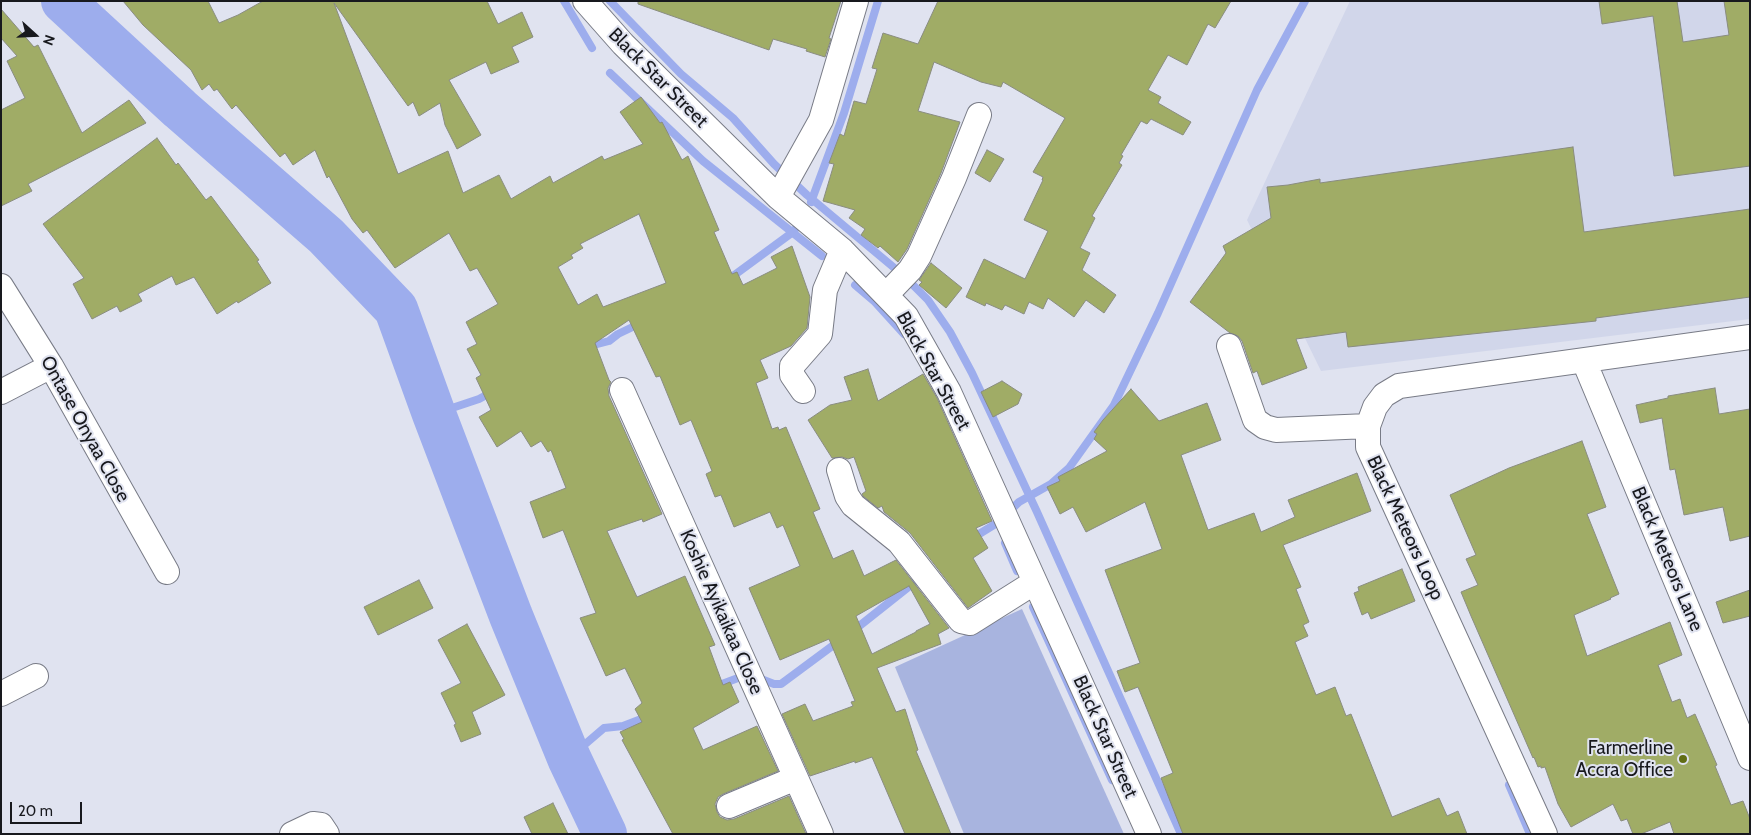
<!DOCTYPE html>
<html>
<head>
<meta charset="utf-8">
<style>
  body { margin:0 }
  #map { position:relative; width:1751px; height:835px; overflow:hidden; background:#e0e3f0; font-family:Cabin,sans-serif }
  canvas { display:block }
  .frame { position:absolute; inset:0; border:2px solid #18191e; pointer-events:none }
  .north { position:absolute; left:10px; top:10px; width:50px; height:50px; -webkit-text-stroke:4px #e0e3f0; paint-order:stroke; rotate:110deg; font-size:14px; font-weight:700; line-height:20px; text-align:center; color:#18191e }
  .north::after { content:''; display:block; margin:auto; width:18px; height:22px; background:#18191e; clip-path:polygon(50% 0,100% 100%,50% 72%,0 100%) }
  .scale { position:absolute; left:10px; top:802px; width:72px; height:22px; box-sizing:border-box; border:2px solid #18191e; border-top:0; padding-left:6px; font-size:15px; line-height:18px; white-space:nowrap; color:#18191e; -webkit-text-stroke:4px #e0e3f0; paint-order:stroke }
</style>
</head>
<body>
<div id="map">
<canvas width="1751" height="835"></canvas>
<div class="frame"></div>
<div class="north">N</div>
<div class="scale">20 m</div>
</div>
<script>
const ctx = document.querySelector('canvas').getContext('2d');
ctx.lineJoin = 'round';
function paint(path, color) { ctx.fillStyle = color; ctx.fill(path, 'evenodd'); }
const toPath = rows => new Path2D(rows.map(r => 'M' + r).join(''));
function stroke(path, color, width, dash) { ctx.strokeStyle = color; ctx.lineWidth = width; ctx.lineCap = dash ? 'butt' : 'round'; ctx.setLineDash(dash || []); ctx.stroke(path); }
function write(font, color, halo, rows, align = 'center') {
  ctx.font = font + ' Cabin,sans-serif'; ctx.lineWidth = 4; ctx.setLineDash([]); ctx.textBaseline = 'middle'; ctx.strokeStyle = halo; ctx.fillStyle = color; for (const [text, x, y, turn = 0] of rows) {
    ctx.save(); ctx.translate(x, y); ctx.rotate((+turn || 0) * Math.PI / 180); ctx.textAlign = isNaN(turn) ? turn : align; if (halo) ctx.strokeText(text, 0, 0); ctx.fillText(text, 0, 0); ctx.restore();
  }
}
paint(toPath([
  [1350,1,1750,1,1750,319,1321,371,1247,220]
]), '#d1d6ea');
paint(toPath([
  [1022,609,1124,834,964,834,895,667]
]), '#a8b4df');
stroke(toPath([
  [564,1,592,48],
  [610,1,681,74,733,118,774,164,807,195,904,276,928,300,950,332,972,373,1037,512,1181,834],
  [610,73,703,161,822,256],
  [811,202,844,113,878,1],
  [729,279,793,232,797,227],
  [855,285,875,302,904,334],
  [586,347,609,341,618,334,641,323],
  [434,414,479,399,492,392],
  [971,539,997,523,1019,502,1051,484,1069,468,1114,405,1158,313,1257,90,1305,1],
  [1005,543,1017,571],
  [1033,607,1112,780],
  [853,631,916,581],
  [756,677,774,684,781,684,839,641],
  [714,687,746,675],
  [569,758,604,728,623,726,649,716],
  [1509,785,1530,834]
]), '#9daded', 8);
stroke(toPath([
  [63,1,180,109,326,236,396,309,434,414,511,616,569,758,605,834]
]), '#9daded', 44);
const building = toPath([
  [123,1,208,1,219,23,238,15,263,1,487,1,498,24,522,12,533,37,512,47,519,62,491,74,486,62,449,80,481,135,457,149,445,125,440,103,419,116,413,102,408,106,334,3,398,174,448,151,463,193,499,175,511,199,550,176,553,183,602,156,604,160,643,144,620,112,641,97,660,123,662,122,682,160,688,156,719,230,714,232,732,274,737,272,743,285,777,268,771,257,792,246,810,297,807,328,791,346,760,360,768,378,756,383,772,429,778,427,779,430,786,427,820,509,813,512,833,559,853,550,864,576,896,560,949,628,938,634,941,644,877,668,896,712,905,709,918,750,916,751,951,834,905,834,872,757,855,763,855,761,810,776,782,714,805,704,813,721,853,706,851,702,855,701,829,639,780,660,749,588,800,566,783,525,777,528,770,512,734,527,721,495,715,497,706,474,712,471,691,420,680,425,660,376,656,377,629,320,595,343,609,380,611,382,608,388,609,396,662,514,643,522,642,519,607,531,637,597,685,576,715,645,709,647,723,685,730,682,739,702,693,728,703,750,757,726,778,771,723,794,718,797,715,804,717,812,720,817,727,820,734,819,789,796,806,834,673,834,622,740,624,739,620,732,642,722,635,709,642,703,625,668,606,676,580,618,596,613,563,530,543,538,530,502,566,488,551,450,548,452,541,441,531,447,521,431,497,447,479,417,491,410,476,378,481,375,467,349,477,344,466,322,498,304,477,268,470,271,449,233,395,268,367,230,363,233,352,219,329,176,327,178,315,150,293,165,285,153,280,157,236,105,232,109,217,89,214,91,209,84,202,90,191,70,143,25,123,1],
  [639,214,666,283,603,307,597,294,578,305,558,267,573,258,571,255,583,248,580,244,639,214],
  [909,586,930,624,916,631,916,632,872,654,856,616,909,586],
  [638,1,841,1,829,38,831,39,825,57,806,51,807,49,773,39,769,50,638,4,638,1],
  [938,1,1231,1,1215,28,1208,24,1187,65,1168,55,1148,90,1161,97,1158,103,1191,122,1183,135,1151,119,1147,124,1141,121,1121,155,1123,156,1119,163,1122,165,1092,216,1095,218,1080,248,1090,253,1082,270,1116,295,1104,313,1086,300,1074,317,1048,298,1043,309,1029,302,1024,314,1005,305,1002,310,986,303,985,306,966,297,984,259,1025,279,1048,231,1024,220,1043,180,1042,180,1043,177,1033,172,1065,118,1003,82,1001,87,981,82,934,62,918,111,960,122,941,173,907,249,898,262,880,246,878,248,861,235,865,229,849,218,855,210,823,201,834,164,829,163,840,134,844,136,854,101,866,104,877,69,872,68,883,33,918,44,938,1],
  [1599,1,1677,1,1683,42,1729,35,1724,1,1750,1,1750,166,1674,176,1653,16,1602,24,1599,1],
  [1,9,34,47,38,45,82,133,129,100,146,123,28,184,32,191,1,206,1,110,25,98,7,61,17,56,1,38,1,9],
  [157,138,176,165,178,163,206,200,211,196,259,260,257,261,271,283,238,303,237,301,217,314,194,277,176,285,172,276,138,294,142,301,120,312,117,306,92,319,73,284,84,278,43,224,157,138],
  [1573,147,1584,232,1750,209,1750,297,1596,318,1596,321,1348,347,1346,332,1296,339,1307,368,1262,385,1257,371,1253,373,1242,341,1238,336,1230,333,1190,302,1226,253,1223,246,1271,218,1267,187,1288,185,1320,179,1320,183,1573,147],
  [987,150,1004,159,990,182,975,173,987,150],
  [931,263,962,288,946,308,919,285,922,282,919,280,931,263],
  [868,369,878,401,923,374,937,398,992,521,976,528,988,548,973,558,992,591,968,608,910,533,884,512,882,506,878,508,863,496,862,494,866,491,854,457,848,459,842,457,832,458,808,420,830,405,852,400,844,377,868,369],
  [1002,381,1022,394,1018,404,993,417,981,392,1002,381],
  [1715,388,1719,414,1750,409,1750,536,1730,541,1723,507,1684,515,1675,469,1670,470,1662,418,1640,423,1636,405,1668,398,1668,396,1715,388],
  [1131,389,1159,421,1207,403,1221,440,1181,455,1208,530,1254,513,1261,532,1295,517,1288,500,1357,473,1371,511,1283,545,1301,587,1296,589,1309,622,1303,625,1308,636,1295,642,1316,695,1335,687,1346,716,1351,714,1392,817,1439,798,1447,816,1458,811,1467,834,1183,834,1161,778,1173,773,1138,687,1125,692,1117,671,1140,663,1105,570,1162,549,1145,502,1086,532,1073,507,1060,514,1047,487,1060,481,1058,477,1107,451,1094,439,1097,434,1094,432,1103,420,1131,389],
  [1582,441,1606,507,1587,514,1619,594,1610,598,1611,599,1574,615,1587,656,1670,622,1682,655,1658,665,1672,702,1680,699,1687,718,1695,714,1717,765,1715,766,1731,805,1743,801,1750,819,1750,834,1674,834,1670,822,1641,834,1633,834,1627,819,1621,821,1613,804,1571,827,1558,804,1545,767,1541,768,1541,766,1538,767,1534,757,1533,758,1471,616,1461,592,1478,585,1466,559,1476,555,1450,495,1509,468,1582,441],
  [1402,569,1415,601,1371,619,1368,612,1362,615,1354,593,1359,591,1358,587,1402,569],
  [419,580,433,608,378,635,364,607,419,580],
  [1750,590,1750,616,1723,623,1716,602,1750,590],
  [467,624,505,695,472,712,481,734,461,742,454,725,456,724,441,693,461,683,438,640,467,624],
  [553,803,568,834,532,834,524,817,553,803]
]);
paint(building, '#a0ac66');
stroke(building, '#898c80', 1);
const minor = toPath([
  [585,1,623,44,778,197,842,250,906,316,949,392,1149,834],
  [778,197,821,120,856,1],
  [1,286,51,366,167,572],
  [886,295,910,270,919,256,954,178,979,115],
  [1229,346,1255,420,1265,427,1276,430,1368,426],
  [1584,361,1750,758],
  [622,390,821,834],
  [803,391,792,375,792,366,820,334,825,290,842,250],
  [1,392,51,366],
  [839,470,847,496,853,505,899,542,961,621,970,623,1035,582],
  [1,694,36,676],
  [729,806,796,778],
  [292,834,313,824,321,825,327,834],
  [1545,834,1368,447,1368,426,1375,407,1384,395,1399,386,1750,337]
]);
stroke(minor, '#787b86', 26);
stroke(minor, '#fff', 24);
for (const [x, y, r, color] of [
  [1683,759,5,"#616d15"]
]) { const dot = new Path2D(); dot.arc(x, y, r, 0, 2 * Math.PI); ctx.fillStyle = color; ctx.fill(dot); stroke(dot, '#e0e3f0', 2); }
write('19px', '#18191e', '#e0e3f0', [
  ["Black Star Street",658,78,45],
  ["Black Star Street",933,371,61],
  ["Ontase Onyaa Close",85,429,61],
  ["Black Meteors Loop",1405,528,65],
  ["Black Meteors Lane",1667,559,67],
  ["Koshie Ayikaikaa Close",721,612,66],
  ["Black Star Street",1105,737,66]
]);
write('19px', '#18191e', '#e0e3f0', [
  ["Farmerline",1673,748],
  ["Accra Office",1673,770]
], 'right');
</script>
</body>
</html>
